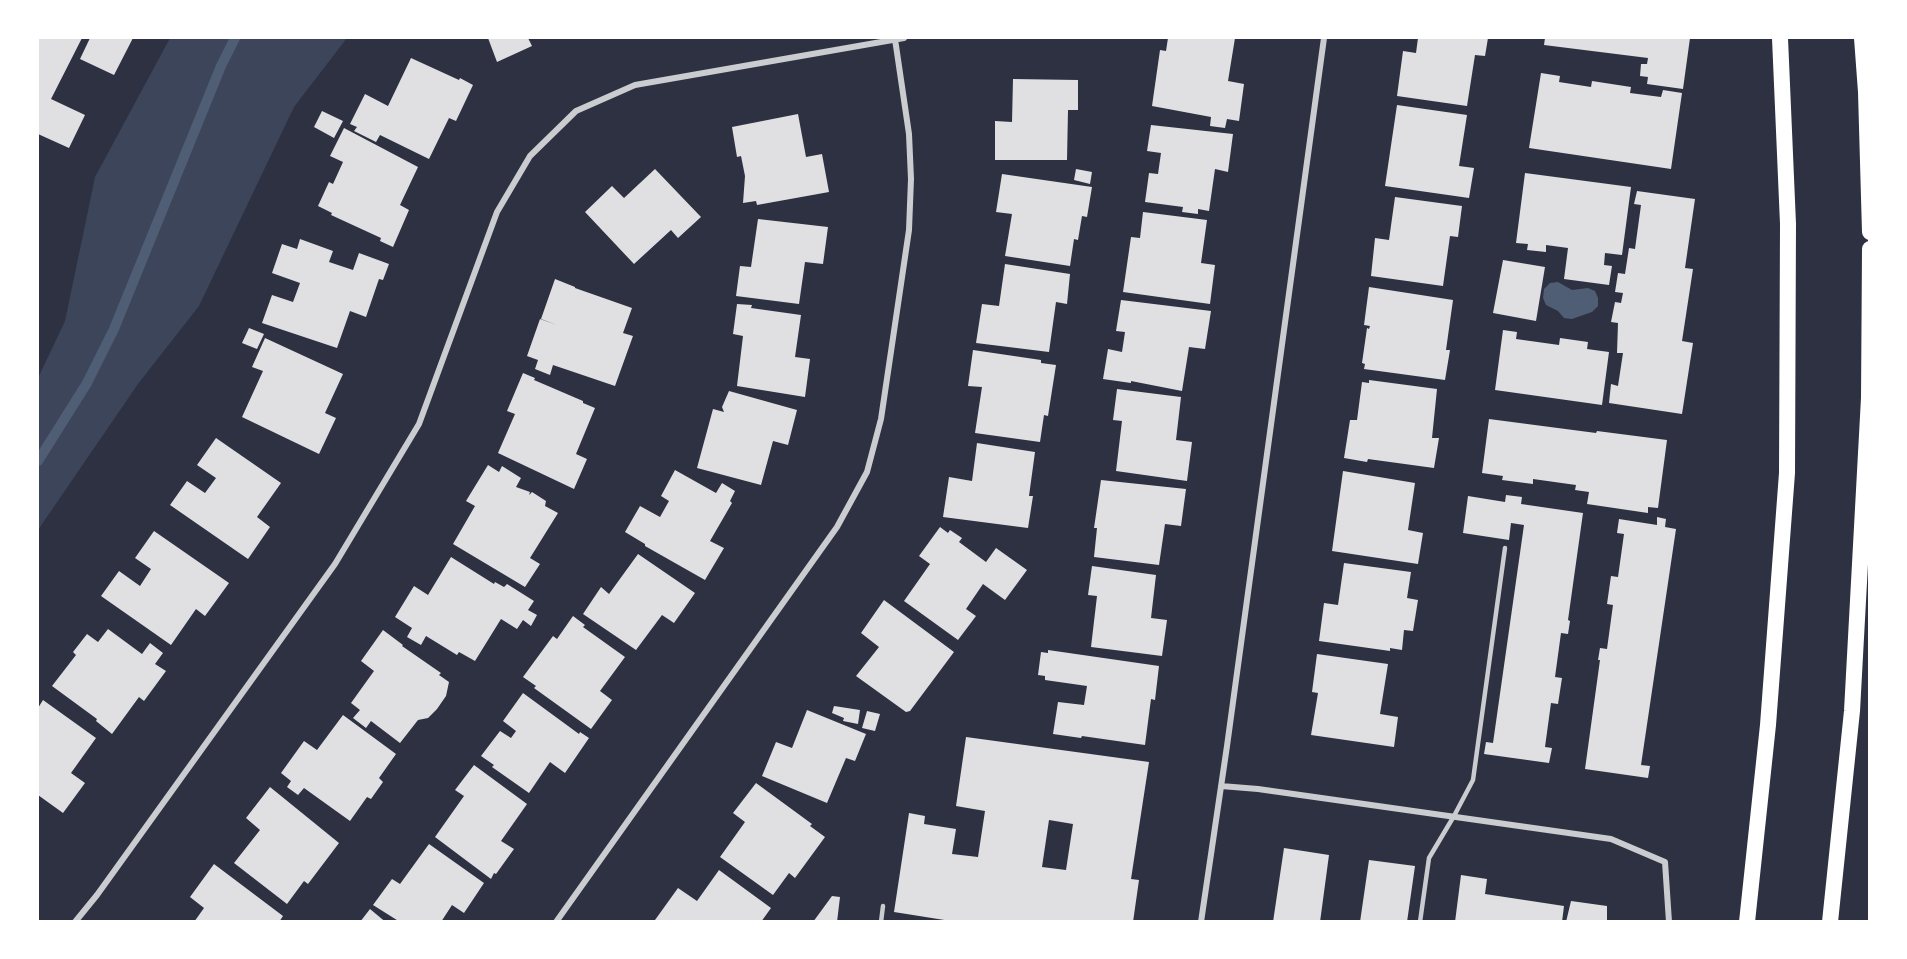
<!DOCTYPE html>
<html>
<head>
<meta charset="utf-8">
<style>
  body { margin:0 }
  #map { position:relative; width:1907px; height:959px; overflow:hidden; background:#2d3142; font-family:"PT Serif",serif }
  canvas { display:block }
  .frame { position:absolute; inset:0; border:39px solid #fff; pointer-events:none }
</style>
</head>
<body>
<div id="map">
<canvas width="1907" height="959"></canvas>
<div class="frame"></div>
</div>
<script>
const ctx = document.querySelector('canvas').getContext('2d');
ctx.lineJoin = 'round';
function paint(path, color) { ctx.fillStyle = color; ctx.fill(path, 'evenodd'); }
const toPath = rows => new Path2D(rows.map(r => 'M' + r).join(''));
function stroke(path, color, width, dash) { ctx.strokeStyle = color; ctx.lineWidth = width; ctx.lineCap = dash ? 'butt' : 'round'; ctx.setLineDash(dash || []); ctx.stroke(path); }
paint(toPath([
  [170,38,347,38,294,107,199,306,138,384,38,530,38,378,65,321,95,177]
]), '#3c4559');
paint(toPath([
  [1558,282,1572,290,1588,288,1595,291,1598,298,1598,306,1592,312,1572,319,1564,318,1558,311,1546,305,1543,298,1544,289,1550,283]
]), '#4f5d75');
stroke(toPath([
  [38,461,87,383,114,329,221,66,235,38]
]), '#4f5d75', 10);
paint(toPath([
  [38,38,82,38,51,99,85,115,69,148,38,134],
  [90,38,133,38,114,75,80,59],
  [488,38,528,38,532,46,497,62],
  [1168,38,1235,38,1228,81,1244,84,1239,121,1227,119,1225,128,1210,126,1211,117,1152,106,1160,50,1166,51],
  [1418,38,1488,38,1485,56,1475,55,1467,106,1397,96,1403,51,1416,53],
  [1545,38,1690,38,1683,89,1647,84,1648,77,1640,76,1641,64,1647,64,1648,58,1544,45],
  [411,58,459,80,460,78,473,85,456,121,449,118,429,159,380,135,376,142,354,131,357,127,350,124,365,94,388,106],
  [1541,73,1560,76,1559,82,1591,87,1592,81,1631,87,1630,93,1661,97,1663,90,1682,93,1671,169,1529,148],
  [1013,79,1078,80,1078,110,1068,110,1067,160,995,160,995,121,1012,122],
  [1397,105,1467,115,1459,166,1474,168,1469,198,1385,186],
  [322,111,343,121,334,138,314,127],
  [798,114,806,157,822,154,829,192,757,205,756,201,743,203,745,176,741,156,737,157,732,127],
  [1151,125,1233,134,1228,172,1215,169,1209,211,1198,209,1198,214,1182,212,1183,207,1145,202,1149,173,1158,174,1161,153,1147,151],
  [344,128,418,167,400,205,409,210,393,247,380,241,381,238,331,215,332,213,318,206,329,182,333,184,343,162,330,156],
  [655,169,701,217,678,238,671,230,634,264,585,212,612,186,624,198],
  [1076,169,1092,172,1090,184,1074,180],
  [1525,173,1631,187,1622,255,1605,253,1604,265,1612,266,1609,285,1564,279,1568,248,1546,245,1546,252,1527,250,1528,244,1516,243],
  [1002,174,1092,187,1087,217,1082,216,1078,240,1074,239,1070,266,1005,256,1012,214,996,212],
  [1637,191,1695,199,1685,268,1693,269,1682,341,1693,343,1682,414,1609,403,1611,384,1618,386,1623,353,1617,353,1618,323,1611,322,1615,302,1621,303,1623,293,1615,292,1618,273,1625,274,1629,248,1635,249,1641,205,1634,204],
  [1395,197,1462,206,1458,237,1450,236,1443,286,1371,276,1375,238,1389,240],
  [1143,212,1207,220,1201,263,1215,265,1210,304,1123,292,1131,237,1140,238],
  [758,219,828,227,823,264,805,262,799,304,736,296,740,266,751,267],
  [300,239,333,251,329,262,353,270,359,253,389,264,383,280,379,279,366,317,350,311,337,348,262,323,272,295,293,302,300,283,272,273,282,244,297,249],
  [1503,260,1545,267,1536,321,1493,313],
  [1005,264,1070,274,1067,304,1056,302,1049,352,976,343,982,304,999,306],
  [555,279,575,287,575,288,632,308,623,333,633,336,615,386,553,365,550,375,535,369,538,360,527,356,540,319,557,325,541,319],
  [1369,287,1453,300,1446,350,1450,350,1445,380,1364,369,1365,364,1362,363,1367,328,1369,329,1370,326,1364,325],
  [1121,300,1211,311,1205,349,1189,347,1182,391,1131,381,1131,383,1103,379,1108,349,1122,352,1125,332,1116,331],
  [737,304,752,305,751,308,801,315,795,357,810,359,805,397,737,386,743,336,733,334],
  [249,328,264,334,257,349,242,343],
  [1503,330,1517,332,1516,339,1559,345,1560,338,1588,342,1587,349,1609,352,1602,405,1495,390],
  [265,338,343,374,325,413,336,418,319,454,242,417,263,371,252,367],
  [973,350,1041,360,1041,363,1056,365,1048,416,1044,415,1040,442,975,433,982,387,968,386],
  [523,373,535,378,534,380,583,401,583,403,595,408,576,454,587,459,574,489,498,453,515,414,507,411],
  [1369,380,1437,389,1432,438,1439,438,1434,468,1368,459,1367,462,1344,458,1350,420,1357,420,1362,382,1369,383],
  [1117,389,1181,397,1176,440,1192,442,1187,481,1116,471,1122,421,1113,420],
  [729,391,797,410,788,445,773,441,761,485,697,468,713,409,724,412,722,407],
  [1489,419,1596,433,1597,431,1667,440,1658,508,1648,507,1648,513,1587,504,1589,492,1575,490,1576,485,1533,479,1533,484,1502,480,1503,476,1482,473],
  [216,438,281,483,257,517,270,527,248,559,170,505,187,481,205,493,216,478,197,465],
  [977,443,1035,452,1029,496,1033,496,1028,528,943,517,949,477,972,481],
  [488,465,499,472,502,466,521,478,516,487,530,492,529,495,532,492,546,501,545,506,558,513,530,558,540,564,525,587,453,544,475,506,466,501],
  [675,470,716,493,722,483,735,491,730,501,732,503,710,541,724,548,705,580,645,546,645,544,625,532,640,506,660,517,669,501,661,496],
  [1343,471,1415,483,1408,530,1423,533,1418,564,1332,551],
  [1101,480,1186,489,1181,526,1165,524,1159,565,1094,557,1097,528,1094,528],
  [1506,495,1522,497,1521,504,1583,513,1568,620,1570,621,1568,634,1561,633,1555,677,1562,678,1558,704,1551,703,1545,747,1552,748,1549,763,1484,754,1486,742,1493,743,1524,525,1511,523,1509,540,1463,533,1468,496,1505,502],
  [1657,517,1666,519,1665,527,1676,529,1641,765,1650,766,1648,778,1585,769,1600,660,1598,660,1600,648,1607,649,1613,605,1607,604,1611,576,1618,577,1624,534,1617,533,1619,519,1657,525],
  [940,527,948,533,950,530,962,538,959,542,986,562,996,548,1027,570,1005,600,983,584,966,609,976,616,958,640,904,601,930,564,919,556],
  [154,531,229,583,205,616,196,609,171,645,101,596,119,571,140,586,151,569,135,558],
  [638,554,695,593,674,623,662,615,636,650,583,614,601,587,609,594],
  [451,557,494,584,495,582,504,587,507,584,534,601,528,610,537,615,531,626,523,620,517,629,501,619,475,661,459,652,457,655,426,636,421,645,407,637,412,628,395,617,414,586,428,595],
  [1344,563,1411,572,1407,598,1418,600,1413,631,1404,630,1402,650,1390,648,1390,651,1319,641,1324,603,1338,605],
  [1092,566,1156,575,1151,618,1167,620,1162,656,1091,647,1097,596,1088,595],
  [884,600,954,652,910,711,906,712,856,676,879,647,861,633],
  [573,616,585,625,583,627,625,657,600,691,612,700,591,729,534,688,536,686,523,677,553,636,557,639],
  [108,629,142,654,150,643,163,653,155,664,166,671,144,701,139,697,112,734,96,721,97,719,52,686,76,655,73,652,87,634,98,642],
  [383,630,403,645,402,646,441,673,439,675,449,682,446,696,437,709,428,718,418,720,400,743,371,721,366,728,353,718,360,710,351,703,374,671,361,661],
  [1048,650,1159,666,1155,700,1151,699,1145,745,1082,736,1081,738,1053,734,1058,702,1084,705,1087,686,1045,680,1045,676,1038,675,1041,652,1048,653],
  [1317,654,1388,664,1380,714,1398,717,1394,747,1311,735,1318,693,1312,692],
  [523,693,579,734,580,732,589,738,565,773,550,762,529,793,492,767,494,765,481,756,500,731,511,738,516,731,503,721],
  [43,700,96,738,71,773,85,783,63,813,38,795,38,708],
  [834,706,860,710,858,724,843,721,844,718,832,713],
  [807,710,866,734,855,761,846,758,827,803,762,776,776,742,792,748],
  [867,711,880,714,875,731,862,728],
  [343,715,396,754,379,778,383,782,371,799,367,797,350,821,304,788,298,795,287,787,291,781,281,773,304,741,317,750],
  [966,737,1149,762,1131,879,1139,880,1133,922,957,922,894,912,909,813,925,816,924,824,956,829,952,854,978,857,985,811,956,806],
  [1049,820,1073,824,1066,870,1042,867],
  [474,765,527,804,501,841,514,849,496,874,494,873,491,879,435,837,464,796,455,790],
  [756,783,812,824,810,826,825,837,795,878,789,873,773,895,720,857,745,822,733,813],
  [270,787,339,843,308,884,304,881,287,904,234,863,260,830,246,818],
  [429,844,484,883,464,913,452,905,441,922,400,922,373,905,392,879,400,884],
  [1284,848,1329,855,1320,922,1273,922],
  [1369,860,1415,866,1407,922,1360,922],
  [214,864,283,916,279,922,194,922,204,908,190,897],
  [719,870,771,908,761,922,655,920,678,888,697,901],
  [1461,875,1487,879,1485,894,1564,906,1562,922,1455,922],
  [832,896,840,897,837,922,813,922],
  [1571,901,1607,906,1607,922,1566,922],
  [370,909,382,919,386,922,360,922]
]), '#e0e0e3');
stroke(toPath([
  [881,922,883,906],
  [1420,922,1429,858,1454,816,1473,780,1505,548]
]), '#caccd0', 4.5);
stroke(toPath([
  [1221,786,1258,789,1611,839,1665,862,1669,922],
  [75,922,97,895,335,564,419,424,497,212,530,156,576,111,635,85,904,38],
  [556,922,837,527,867,472,881,419,909,230,911,179,909,134,895,39],
  [1201,922,1227,746,1324,38]
]), '#caccd0', 6);
stroke(toPath([
  [1862,38,1866,92,1870,232],
  [1747,922,1768,725,1787,473,1788,224,1780,38],
  [1830,922,1852,711,1869,398,1870,249]
]), '#fff', 16);
</script>
</body>
</html>
